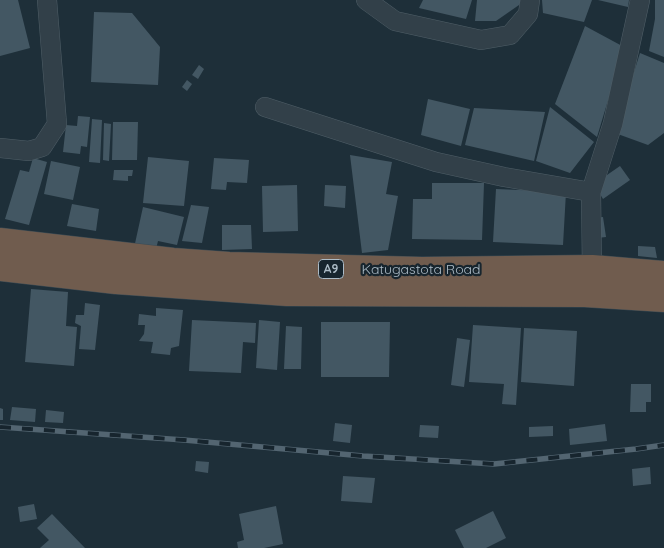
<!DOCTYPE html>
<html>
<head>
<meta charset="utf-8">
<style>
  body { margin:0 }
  canvas { display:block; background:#1e2f39 }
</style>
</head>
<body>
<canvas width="664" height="548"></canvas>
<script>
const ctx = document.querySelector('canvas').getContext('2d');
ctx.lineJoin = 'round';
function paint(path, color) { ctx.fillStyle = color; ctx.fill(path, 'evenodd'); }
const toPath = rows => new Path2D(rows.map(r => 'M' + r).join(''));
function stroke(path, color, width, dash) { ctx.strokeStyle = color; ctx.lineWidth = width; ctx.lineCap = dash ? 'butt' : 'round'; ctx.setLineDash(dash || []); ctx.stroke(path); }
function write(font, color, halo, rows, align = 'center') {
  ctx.font = font + ' Quicksand,sans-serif'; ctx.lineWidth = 4.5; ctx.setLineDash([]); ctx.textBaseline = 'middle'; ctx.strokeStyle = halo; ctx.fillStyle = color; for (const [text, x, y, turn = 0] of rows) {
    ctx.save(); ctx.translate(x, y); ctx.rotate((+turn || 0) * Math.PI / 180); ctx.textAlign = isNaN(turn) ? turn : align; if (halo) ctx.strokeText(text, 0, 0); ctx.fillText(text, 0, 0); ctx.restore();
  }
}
paint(toPath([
  [0,0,18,0,30,48,0,56],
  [423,0,472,0,466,19,419,8],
  [477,0,522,0,519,5,496,21,475,21],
  [542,0,592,0,584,22,543,13],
  [598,0,629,0,628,7],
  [655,0,664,0,664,57,649,51,655,19],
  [94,12,132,13,160,47,158,85,91,82],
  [585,26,624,47,597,137,555,104],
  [640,53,664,63,664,133,648,145,615,133],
  [199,65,204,69,198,79,192,75],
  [187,80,192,84,187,91,182,87],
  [428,99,470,109,461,146,421,135],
  [550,107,594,142,570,173,536,161],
  [474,108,545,112,534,161,465,145],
  [78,116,90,117,87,147,81,146,80,154,63,152,66,125,77,126],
  [92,119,102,120,100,163,89,162],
  [113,122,138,122,137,160,112,160],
  [104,123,111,124,109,161,103,160],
  [350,155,392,162,386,194,398,196,388,250,362,253],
  [148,157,189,161,184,206,143,203],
  [33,158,47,162,29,225,5,219,20,170,29,172],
  [214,158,249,160,247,183,227,182,226,190,211,189],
  [51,161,80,167,73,200,44,194],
  [620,166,630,180,603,199,594,184],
  [114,170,133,170,132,176,128,176,128,181,113,180],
  [432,183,484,183,482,240,412,239,413,199,432,199],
  [297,185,298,231,263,232,262,186],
  [325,185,346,186,345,208,324,206],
  [496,189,566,192,563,245,493,242],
  [72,204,99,209,96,231,67,226],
  [191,205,209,207,202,243,182,241],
  [143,207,184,217,177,245,158,241,155,253,134,248],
  [603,217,606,237,597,238,594,218],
  [222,225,251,225,252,249,222,250],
  [638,246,655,247,657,258,638,256],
  [31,289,68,292,66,326,77,327,74,366,25,362],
  [85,303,100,305,95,350,79,349,81,326,75,323,76,315,84,315],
  [156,308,183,310,179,346,171,348,170,355,151,353,153,342,139,341,144,334,145,325,138,325,139,314,156,316],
  [192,320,256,323,255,343,243,342,241,373,189,371],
  [259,320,280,322,277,370,256,368],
  [321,322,390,322,389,377,321,377],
  [473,325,521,328,516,405,502,404,504,384,469,382],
  [286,326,302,327,301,369,284,369],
  [524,328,577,331,574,386,521,382],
  [457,338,470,340,464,387,451,385],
  [631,384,651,384,651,402,646,402,646,412,630,412],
  [12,407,36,409,35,422,10,420],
  [0,408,3,409,3,420,0,420],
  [46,410,64,412,63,423,45,422],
  [335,423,352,425,350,443,333,441],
  [605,424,607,441,570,445,569,429],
  [420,425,439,426,438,438,419,437],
  [553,426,553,436,529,437,529,427],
  [196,461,209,462,208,473,195,471],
  [650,467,651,484,633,486,632,469],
  [343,476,375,478,372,503,341,501],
  [34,504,37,519,20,522,18,507],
  [276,506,283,544,264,548,238,548,237,542,244,540,239,514],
  [493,511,506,538,486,548,464,548,455,530],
  [52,514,85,548,40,548,49,540,37,528]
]), '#435763');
const minor = toPath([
  [366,0,395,21,481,40,510,35,528,14,530,0],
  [265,107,436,162,504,177,591,192],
  [0,148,29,151,42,147,57,124,47,0],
  [592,269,591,192,613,123,640,0]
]);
const highway = toPath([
  [0,242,173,262,229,266,422,271,592,269,664,275],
  [0,267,116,280,287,292,585,293,664,298]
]);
stroke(minor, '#4f5e67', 20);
stroke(highway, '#3c4b54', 29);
stroke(minor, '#324049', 19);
stroke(highway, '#705c4e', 28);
const rail = toPath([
  [0,427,184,440,363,456,494,464,636,449,664,445]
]);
stroke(rail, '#536571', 5.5);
stroke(rail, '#17252e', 4, [11]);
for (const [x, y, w] of [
  [331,269,25]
]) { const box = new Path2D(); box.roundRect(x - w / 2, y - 9.5, w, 19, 4); ctx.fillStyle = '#17252e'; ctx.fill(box); stroke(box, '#acbbc6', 1); }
write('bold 12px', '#acbbc6', null, [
  ["A9",331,269]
]);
write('14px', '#acbbc6', '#17252e', [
  ["Katugastota Road",421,270]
]);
</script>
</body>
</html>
